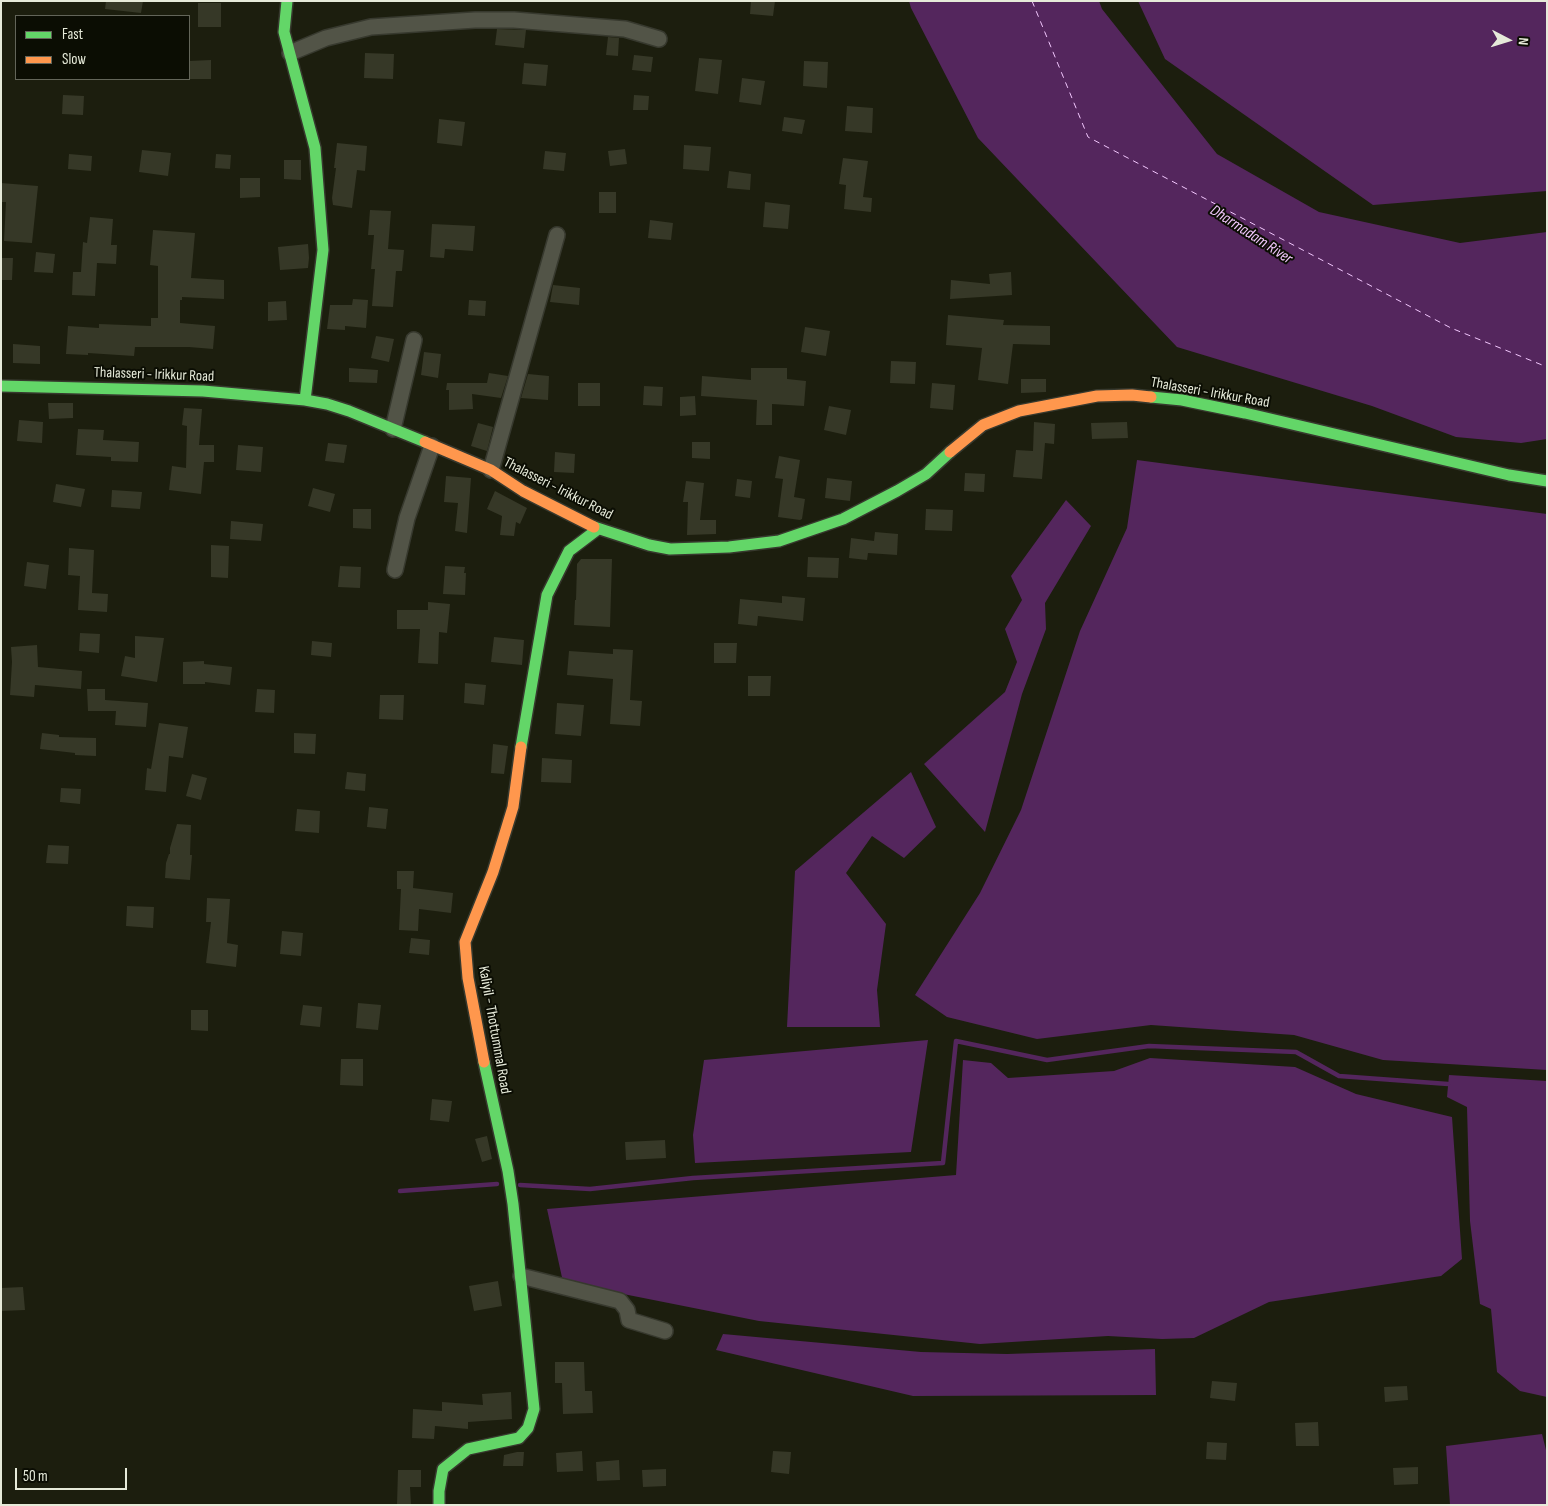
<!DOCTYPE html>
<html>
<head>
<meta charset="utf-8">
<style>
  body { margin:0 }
  #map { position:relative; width:1548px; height:1506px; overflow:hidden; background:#1c1e0e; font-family:"Sofia Sans Condensed",sans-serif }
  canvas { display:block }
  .frame { position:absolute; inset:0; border:2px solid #e6ead9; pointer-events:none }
  .legend { position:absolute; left:15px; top:15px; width:175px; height:65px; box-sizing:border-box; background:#0b0d03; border:1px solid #636559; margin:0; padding:6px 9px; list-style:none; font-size:15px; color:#e6ead9 }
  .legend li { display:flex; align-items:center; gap:10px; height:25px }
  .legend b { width:25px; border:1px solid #636559 }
  .north { position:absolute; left:1483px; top:15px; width:50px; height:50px; -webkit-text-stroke:4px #0b0d03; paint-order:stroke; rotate:95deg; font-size:14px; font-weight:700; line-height:20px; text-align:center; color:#e6ead9 }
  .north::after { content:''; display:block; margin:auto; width:18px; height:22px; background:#e6ead9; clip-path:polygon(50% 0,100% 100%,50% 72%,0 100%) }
  .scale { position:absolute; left:15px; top:1468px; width:112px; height:22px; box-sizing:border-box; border:2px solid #e6ead9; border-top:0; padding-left:6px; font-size:15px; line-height:18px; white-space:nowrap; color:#e6ead9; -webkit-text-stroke:4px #0b0d03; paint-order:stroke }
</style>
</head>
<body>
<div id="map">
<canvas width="1548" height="1506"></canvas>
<div class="frame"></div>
<ul class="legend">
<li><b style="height:6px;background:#63d668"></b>Fast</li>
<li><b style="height:6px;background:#ff974d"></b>Slow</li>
</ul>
<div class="north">N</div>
<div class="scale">50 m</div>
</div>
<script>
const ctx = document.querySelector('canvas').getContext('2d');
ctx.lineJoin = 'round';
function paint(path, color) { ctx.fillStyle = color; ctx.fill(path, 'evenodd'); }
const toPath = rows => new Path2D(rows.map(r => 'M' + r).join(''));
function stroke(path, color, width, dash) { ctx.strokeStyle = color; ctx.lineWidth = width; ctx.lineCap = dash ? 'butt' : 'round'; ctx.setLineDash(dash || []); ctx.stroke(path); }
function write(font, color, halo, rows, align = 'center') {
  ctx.font = font + ' "Sofia Sans Condensed",sans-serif'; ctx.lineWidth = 4; ctx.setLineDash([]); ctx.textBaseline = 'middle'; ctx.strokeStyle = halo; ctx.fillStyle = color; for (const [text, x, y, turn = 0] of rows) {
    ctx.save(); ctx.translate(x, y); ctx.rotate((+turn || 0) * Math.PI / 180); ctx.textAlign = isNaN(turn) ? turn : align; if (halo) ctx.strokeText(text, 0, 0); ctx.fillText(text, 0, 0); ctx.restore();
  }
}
paint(toPath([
  [909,1,1099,1,1102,9,1217,154,1319,212,1460,243,1547,232,1547,439,1521,443,1456,437,1372,406,1177,347,978,138,911,8],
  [1138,1,1547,1,1547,191,1373,205,1165,59],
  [1137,460,1547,514,1547,1070,1383,1060,1294,1035,1151,1025,1037,1039,947,1017,915,995,980,893,1021,810,1080,631,1127,528],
  [1066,500,1091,526,1045,603,1046,629,1022,694,985,832,924,764,1005,692,1017,662,1005,629,1022,600,1011,576],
  [911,772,936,827,904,858,872,836,846,873,886,924,877,990,880,1027,787,1027,795,871],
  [928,1040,911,1152,695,1163,693,1135,704,1060],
  [1150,1058,1295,1067,1356,1094,1452,1117,1462,1259,1441,1276,1269,1302,1194,1338,1162,1339,1108,1336,980,1344,759,1321,563,1282,547,1209,956,1175,963,1060,991,1063,1008,1078,1114,1071],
  [1449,1075,1547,1081,1547,1397,1520,1391,1497,1372,1491,1309,1480,1304,1470,1221,1467,1107,1447,1097],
  [723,1334,921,1352,1007,1354,1155,1349,1156,1395,913,1396,716,1350],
  [1542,1434,1547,1454,1547,1505,1450,1505,1446,1446]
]), '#54265d');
stroke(toPath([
  [520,1185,590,1189,693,1178,943,1163,956,1041,1047,1060,1149,1046,1296,1052,1339,1076,1448,1084],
  [400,1191,497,1184]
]), '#54265d', 4.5);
stroke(toPath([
  [1032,1,1088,137,1451,328,1547,367]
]), '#f2c7fd', 1, [6, 5]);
paint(toPath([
  [106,1,143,1,141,13,105,9],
  [751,1,775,1,773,16,750,14],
  [198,3,221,3,221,27,198,27],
  [497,29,526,30,524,48,495,45],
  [608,37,619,38,618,56,606,55],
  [365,53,394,54,393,79,364,78],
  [634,55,653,57,651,72,632,70],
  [699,58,722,60,718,94,695,91],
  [211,60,211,79,189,79,189,61],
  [804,61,828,62,827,88,803,86],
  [524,63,548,65,546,86,522,84],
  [742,78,765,81,761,105,739,102],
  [63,95,84,96,83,115,62,114],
  [634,95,649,96,648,110,633,110],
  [847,106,873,108,872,133,845,131],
  [784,117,805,120,802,134,782,131],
  [439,119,465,122,462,146,437,143],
  [337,143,367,146,365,171,357,170,352,208,333,205,332,198,336,168,334,168],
  [684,145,711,147,709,171,683,169],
  [625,149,627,164,610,166,608,151],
  [142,150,171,153,168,176,139,172],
  [545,151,566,153,564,171,543,169],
  [69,154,92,156,91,171,68,169],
  [216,154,231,155,230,169,215,168],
  [843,158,868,161,863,197,872,198,871,212,844,209,846,185,839,184],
  [284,160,301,160,301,180,284,179],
  [729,171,751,174,750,190,727,188],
  [240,178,260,178,260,197,240,198],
  [1,183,38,186,32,243,4,241,6,202,1,202],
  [599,192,616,192,616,213,599,213],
  [765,202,790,205,788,229,763,227],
  [370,210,391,211,388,249,404,250,402,271,396,271,393,307,372,306,375,269,371,269,374,235,368,235],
  [90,217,113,219,111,245,117,245,116,264,97,263,95,296,72,295,73,272,81,272,83,242,87,243],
  [650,220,673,223,671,240,648,238],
  [432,224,475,226,473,251,445,249,444,258,430,257],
  [153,230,195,233,191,278,224,280,224,299,182,297,182,300,180,300,180,323,215,326,213,349,189,347,135,347,134,356,88,353,88,355,66,354,68,326,99,328,99,324,151,326,151,318,158,318,158,266,150,265],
  [308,244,309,258,308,268,280,270,278,247],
  [36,252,55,254,53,273,34,272],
  [1,258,13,258,12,280,1,280],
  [1011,272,1012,295,950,299,951,280,990,284,989,274],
  [553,285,580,288,579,305,550,302],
  [353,299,368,300,366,328,345,326,345,330,327,329,330,305,352,305],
  [469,300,486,301,485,316,468,315],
  [286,301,287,320,268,321,268,302],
  [948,315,1004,320,1003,325,1050,326,1050,345,1013,344,1008,384,978,380,982,348,946,345],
  [805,327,830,331,826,356,801,352],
  [376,336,394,339,389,362,371,358],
  [13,344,40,346,40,364,13,363],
  [424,352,441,354,438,378,421,375],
  [891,361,916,362,915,384,890,383],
  [349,368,378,370,377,383,349,382],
  [751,368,787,368,787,379,806,381,804,406,772,404,772,425,756,425,757,400,701,396,702,376,751,380],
  [489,373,508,376,501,398,472,394,473,409,449,410,449,390,446,390,447,383,487,383],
  [528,374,549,376,548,400,521,398],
  [1021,379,1046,379,1046,392,1021,393],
  [578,383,600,383,600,406,578,406],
  [932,383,955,385,953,410,930,408],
  [644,386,663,387,662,406,643,405],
  [695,396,696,415,680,416,680,397],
  [48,403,73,403,73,418,49,419],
  [829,406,851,410,846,435,824,430],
  [184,408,202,409,199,445,214,445,214,462,204,462,201,494,169,490,172,466,186,468,187,426,182,425],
  [19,420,43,422,42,443,17,441],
  [1034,422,1055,424,1054,444,1045,443,1042,479,1013,477,1016,450,1033,451],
  [1127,422,1128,438,1092,439,1091,423],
  [478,423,493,427,487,451,471,446],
  [78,429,104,430,103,440,139,442,138,462,111,461,111,457,76,455],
  [692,442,710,442,710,459,692,458],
  [328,443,347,445,344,463,325,461],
  [238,445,263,447,261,472,236,470],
  [555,452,575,454,574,473,554,472],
  [779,456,800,460,794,497,805,499,802,519,800,520,778,517,783,479,775,478],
  [965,473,985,474,984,492,964,491],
  [446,476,471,478,467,533,455,531,458,503,444,502],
  [827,478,852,481,850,501,825,498],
  [737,479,752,481,750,498,735,496],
  [686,481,704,483,700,520,716,520,716,534,687,535,688,502,683,502],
  [56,484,85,489,81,507,53,502],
  [313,488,335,494,330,512,308,506],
  [112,490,142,492,140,509,111,507],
  [495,491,527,508,520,524,516,522,514,536,500,535,502,516,487,509],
  [353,509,371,509,371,529,353,528],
  [926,509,953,510,952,531,925,530],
  [231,521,263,524,261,541,230,539],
  [875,532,898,534,897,555,868,553,867,560,849,558,851,538,874,541],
  [211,545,229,546,228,578,211,577],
  [69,548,94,550,92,593,108,594,107,612,78,610,80,576,68,575],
  [808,557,839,558,838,578,807,577],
  [581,559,612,559,610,627,574,625,575,600,576,600,577,564],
  [27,562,49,565,46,589,24,586],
  [340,566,361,567,360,588,338,587],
  [445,566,465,567,464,573,466,573,465,595,443,594],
  [782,596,805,598,803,621,758,616,757,626,738,624,740,599,782,603],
  [428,602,450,604,447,633,439,632,438,664,418,663,420,629,397,629,397,610,428,610],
  [80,633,100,634,99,653,79,651],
  [135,636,164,638,157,682,121,676,125,656,135,658],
  [494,637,524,640,522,665,491,662],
  [312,641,332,643,331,657,311,655],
  [714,643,737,643,736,663,714,663],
  [37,645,38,667,82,671,81,689,35,685,34,697,10,695,12,662,11,647],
  [613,649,633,650,630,700,642,701,640,726,610,724,613,679,567,675,569,651,613,654],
  [204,661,204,664,232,667,230,685,205,682,205,684,183,684,183,662],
  [748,676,771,676,770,696,748,696],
  [465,683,486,685,484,705,464,703],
  [87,689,105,689,105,700,148,703,146,727,115,725,116,711,88,711],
  [257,689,275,690,274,713,255,712],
  [380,695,404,695,403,720,379,719],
  [557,703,584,705,581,736,555,734],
  [159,723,188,727,183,758,169,756,166,792,145,790,147,768,151,769],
  [42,733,59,735,59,737,96,738,96,756,75,755,75,753,40,749],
  [294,733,316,734,315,754,294,753],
  [493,744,508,746,504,774,491,773],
  [542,758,572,760,571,783,541,782],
  [347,772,366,774,365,791,345,789],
  [192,774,207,778,201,800,186,796],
  [61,788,81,789,80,804,60,802],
  [369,807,388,809,386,829,367,827],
  [297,809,320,811,319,833,295,831],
  [177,824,191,825,190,855,192,855,190,880,165,878,166,863,169,854,170,854,170,848],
  [48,845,69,846,68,864,46,863],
  [397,871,414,871,413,888,453,893,451,913,419,909,418,931,399,930,401,889,397,889],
  [207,898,230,899,227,943,238,945,236,967,206,963,211,922,206,922],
  [127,906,154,907,153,928,126,926],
  [282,931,303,933,301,956,280,954],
  [411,938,430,940,429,955,409,953],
  [358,1003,381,1005,378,1030,356,1028],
  [303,1005,322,1007,320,1027,300,1025],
  [191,1010,208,1010,208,1031,191,1030],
  [341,1059,363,1059,363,1086,340,1085],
  [432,1099,452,1101,449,1122,430,1120],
  [487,1136,492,1159,482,1162,475,1139],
  [665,1140,666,1158,626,1160,625,1142],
  [498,1281,502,1306,474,1311,469,1286],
  [23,1287,25,1310,1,1311,1,1288],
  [555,1362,584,1362,585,1391,592,1391,593,1413,563,1414,562,1383,555,1383],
  [1212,1381,1237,1383,1235,1401,1210,1398],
  [1407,1386,1408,1400,1385,1402,1384,1387],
  [511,1392,512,1419,468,1422,468,1429,435,1426,434,1439,412,1438,413,1409,442,1411,442,1402,483,1405,482,1394],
  [1318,1422,1319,1446,1296,1446,1295,1423],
  [1207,1442,1227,1443,1226,1460,1206,1459],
  [582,1451,583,1471,557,1472,556,1453],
  [773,1451,791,1452,789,1474,771,1472],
  [517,1452,524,1452,523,1466,503,1466,504,1455],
  [619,1460,620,1480,597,1481,596,1462],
  [1418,1467,1418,1484,1394,1485,1393,1468],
  [666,1469,666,1486,643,1487,642,1470],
  [398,1470,421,1470,421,1487,410,1487,411,1505,397,1505]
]), '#363827');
const street = toPath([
  [290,53,326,38,371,27,475,20,514,20,625,29,659,39],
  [393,429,414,340],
  [491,470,557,235],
  [395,570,407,518,432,446],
  [521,1276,620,1301,627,1310,629,1320,665,1331]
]);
const fast = toPath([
  [287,1,284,32,315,148,323,250,305,400],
  [1,386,203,391,305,400,327,404,349,411,425,442],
  [1151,397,1182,400,1245,413,1509,475,1547,481],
  [594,527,649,545,670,549,729,547,779,541,843,519,897,491,926,474,950,452],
  [521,747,547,595,569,551,598,529],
  [439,1505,439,1491,443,1469,468,1449,519,1438,528,1428,534,1409,513,1204,508,1171,484,1062]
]);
const slow = toPath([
  [425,442,491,470,523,491,594,527],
  [950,452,983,425,1019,411,1097,396,1132,395,1151,397],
  [484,1062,468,978,465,942,493,872,513,807,521,747]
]);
stroke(street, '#37392e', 18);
stroke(fast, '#37392e', 14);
stroke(slow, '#37392e', 14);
stroke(street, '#525447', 15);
stroke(fast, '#63d668', 11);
stroke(slow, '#ff974d', 11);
write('15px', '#e6ead9', '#0b0d03', [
  ["Thalasseri - Irikkur Road",154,375,2],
  ["Thalasseri - Irikkur Road",1210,393,10],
  ["Thalasseri - Irikkur Road",558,489,27],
  ["Kaliyil - Thottummal Road",494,1030,80]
]);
write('italic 16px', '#f2c7fd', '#0b0d03', [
  ["Dharmadam River",1251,235,33]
]);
</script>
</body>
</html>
